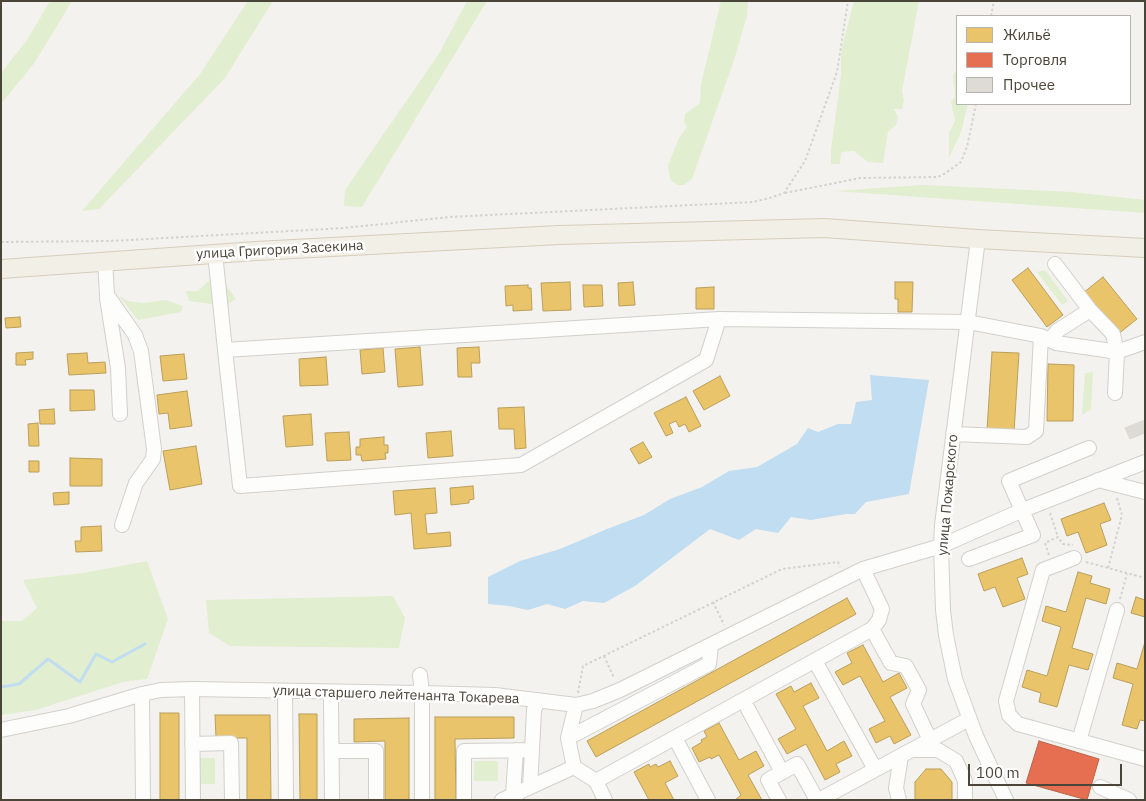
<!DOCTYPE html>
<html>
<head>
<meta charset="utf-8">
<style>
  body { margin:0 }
  #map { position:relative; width:1146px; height:801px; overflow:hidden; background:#f4f2ee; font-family:"IBM Plex Sans",sans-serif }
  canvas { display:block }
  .frame { position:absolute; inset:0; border:2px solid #4b4439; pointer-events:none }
  .legend { position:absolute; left:956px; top:15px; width:175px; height:90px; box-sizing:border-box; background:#fff; border:1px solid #b7b4b0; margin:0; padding:6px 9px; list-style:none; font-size:15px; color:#4b4439 }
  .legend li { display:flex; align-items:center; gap:10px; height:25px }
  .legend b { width:25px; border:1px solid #b7b4b0 }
  .scale { position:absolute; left:968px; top:764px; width:154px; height:22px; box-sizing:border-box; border:2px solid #4b4439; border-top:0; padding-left:6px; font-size:15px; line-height:18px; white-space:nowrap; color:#4b4439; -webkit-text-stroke:4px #fff; paint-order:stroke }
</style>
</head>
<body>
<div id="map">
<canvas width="1146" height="801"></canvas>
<div class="frame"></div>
<ul class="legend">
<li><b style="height:14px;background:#e9c46a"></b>Жильё</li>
<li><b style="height:14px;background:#e76f51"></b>Торговля</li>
<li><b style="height:14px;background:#dedbd6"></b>Прочее</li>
</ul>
<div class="scale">100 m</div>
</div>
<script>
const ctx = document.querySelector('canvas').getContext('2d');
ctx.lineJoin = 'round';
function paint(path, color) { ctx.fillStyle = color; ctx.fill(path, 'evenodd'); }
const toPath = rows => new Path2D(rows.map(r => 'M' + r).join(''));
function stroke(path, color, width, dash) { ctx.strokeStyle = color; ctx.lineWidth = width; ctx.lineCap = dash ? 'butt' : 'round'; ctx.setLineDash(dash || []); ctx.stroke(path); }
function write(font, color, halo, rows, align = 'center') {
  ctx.font = font + ' "IBM Plex Sans",sans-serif'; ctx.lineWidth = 5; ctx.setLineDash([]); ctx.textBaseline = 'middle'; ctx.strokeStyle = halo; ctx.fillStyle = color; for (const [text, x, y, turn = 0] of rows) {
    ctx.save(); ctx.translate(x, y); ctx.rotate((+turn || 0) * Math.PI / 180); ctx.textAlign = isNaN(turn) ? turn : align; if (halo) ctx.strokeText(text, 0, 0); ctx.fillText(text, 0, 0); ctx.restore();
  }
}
paint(toPath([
  [50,1,72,1,35,62,1,104,1,73,27,40],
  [248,1,273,1,225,78,99,209,82,211,200,74],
  [467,1,487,1,362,207,344,206,345,190,440,52],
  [721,1,748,1,747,16,734,60,692,179,684,185,678,185,670,180,668,165,679,138,687,127,684,122,685,114,700,103,701,84],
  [854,1,919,1,902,91,904,101,902,109,894,109,898,117,896,125,888,132,883,163,868,162,854,151,841,152,840,164,831,164,831,150,841,75,841,51],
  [957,69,957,104,968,104,961,132,949,158,949,133,955,121,951,102,955,97,953,75],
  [923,185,1072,192,1145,200,1145,213,835,191],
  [1045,270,1068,301,1062,305,1037,272],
  [213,277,226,285,236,299,225,306,189,301,186,291,198,291],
  [119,296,128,301,143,303,166,300,183,306,181,312,138,320],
  [1093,372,1091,409,1082,415,1085,373],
  [147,561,168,619,147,679,123,682,36,710,1,715,1,621,22,621,37,608,23,580,83,573],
  [393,596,405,618,399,648,230,646,209,633,206,600],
  [198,758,215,758,215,784,198,784],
  [474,761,498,761,498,781,474,781]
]), '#e1eecf');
paint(toPath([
  [870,375,929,380,909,494,866,502,855,514,846,514,811,520,791,517,778,533,756,529,739,540,710,529,635,586,604,603,583,601,565,609,547,604,528,610,509,606,488,604,488,577,520,561,560,549,607,529,644,515,670,499,702,487,729,471,757,467,797,444,808,428,818,432,838,424,851,424,856,402,872,400]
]), '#c0ddf1');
const homes = toPath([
  [1028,268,1063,315,1047,327,1012,280,1028,268],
  [1103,277,1137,319,1117,335,1083,293,1103,277],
  [570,282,571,310,543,311,541,283,570,282],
  [633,282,635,305,619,306,618,283,633,282],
  [895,282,913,282,912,312,898,312,898,299,895,299,895,282],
  [528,285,528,288,531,288,532,310,513,311,513,305,506,306,505,286,528,285],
  [583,285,602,285,603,306,584,307,583,285],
  [714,287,714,309,696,309,696,288,714,287],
  [20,317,21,327,6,328,5,318,20,317],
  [420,347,423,385,398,387,395,349,420,347],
  [479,347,480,363,471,363,472,377,458,377,457,348,479,347],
  [383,348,385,372,362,374,360,350,383,348],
  [33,352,33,359,25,360,26,365,16,365,16,353,33,352],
  [992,352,1019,353,1014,432,987,430,992,352],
  [87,353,88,363,105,362,106,373,69,375,67,354,87,353],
  [184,354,187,379,163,381,160,356,184,354],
  [326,357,328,385,300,386,299,359,326,357],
  [1048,364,1074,365,1073,421,1047,421,1048,364],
  [720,376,730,396,704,410,693,391,720,376],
  [70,390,94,390,95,410,70,411,70,390],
  [187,391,192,426,170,429,168,413,159,414,157,395,187,391],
  [686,397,701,426,689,432,685,424,679,427,676,421,669,424,673,433,666,436,654,413,686,397],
  [524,407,526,448,515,449,514,429,499,429,498,408,524,407],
  [54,409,55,424,40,424,39,410,54,409],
  [311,414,313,445,286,447,283,416,311,414],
  [38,423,39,446,29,446,28,424,38,423],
  [451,431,453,456,428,458,426,433,451,431],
  [349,432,351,460,327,461,325,433,349,432],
  [384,437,384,445,388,445,388,453,385,453,386,459,362,461,361,455,356,455,356,447,360,447,360,439,384,437],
  [643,442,652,457,639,464,630,449,643,442],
  [196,446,202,484,170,490,163,451,196,446],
  [70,458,102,459,102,486,70,486,70,458],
  [29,461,39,461,39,472,29,472,29,461],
  [473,486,474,499,469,500,469,503,451,505,450,488,473,486],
  [435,488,437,513,425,514,427,534,450,532,451,546,414,549,411,513,395,515,393,491,435,488],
  [69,492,69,504,54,505,53,493,69,492],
  [1104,503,1111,520,1100,524,1107,545,1086,553,1078,532,1067,536,1061,519,1104,503],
  [101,526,102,551,76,552,75,541,81,541,81,527,101,526],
  [1022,558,1028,574,1017,578,1025,599,1003,607,995,587,984,591,978,574,1022,558],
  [1078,572,1092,576,1090,583,1110,589,1106,604,1086,598,1072,648,1093,654,1088,670,1069,665,1057,707,1039,702,1041,693,1022,687,1027,670,1047,676,1061,627,1042,621,1046,606,1066,612,1078,572],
  [1136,597,1145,600,1145,617,1131,613,1136,597],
  [847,598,856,614,596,757,587,741,847,598],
  [1145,642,1145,721,1140,720,1137,729,1122,725,1133,684,1113,678,1117,663,1137,669,1145,642],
  [863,645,883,682,899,673,907,688,890,697,911,735,894,744,890,736,876,743,869,729,885,721,860,676,843,685,835,672,852,663,847,653,863,645],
  [811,683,819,698,803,706,827,751,844,741,852,756,836,764,840,772,825,780,806,744,787,754,778,739,796,729,776,694,791,686,794,692,811,683],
  [160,713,179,713,179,800,160,800,160,713],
  [299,714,317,714,317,800,300,800,299,714],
  [215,715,270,715,271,800,247,800,247,738,216,738,215,715],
  [435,717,514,717,514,738,455,739,456,800,435,800,435,717],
  [409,718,409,800,385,800,385,741,354,742,354,719,409,718],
  [719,723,739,760,756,751,764,766,748,775,762,800,735,800,741,795,719,755,711,759,710,757,699,762,692,748,702,742,701,740,707,737,704,731,719,723],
  [670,761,678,776,665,783,674,800,649,800,634,772,649,764,650,767,656,764,658,767,670,761],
  [926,769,941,769,952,782,952,800,915,800,915,782,926,769]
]);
paint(homes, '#e9c46a');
stroke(homes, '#ba9e5b', 1);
const shops = toPath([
  [1039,741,1099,759,1087,800,1026,783,1039,741]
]);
paint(shops, '#e76f51');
stroke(shops, '#b8624a', 1);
stroke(toPath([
  [1,687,19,684,48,659,80,682,96,654,112,662,145,644]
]), '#c0ddf1', 3);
const building = toPath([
  [1145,420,1145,433,1130,439,1125,428,1145,420]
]);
paint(building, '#dedbd6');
stroke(building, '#dcd9d4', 1);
const minor = toPath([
  [978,239,942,525,941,546,943,610,946,635,955,679,976,736,1006,800],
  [215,253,225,350],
  [105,260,107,295,135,335,141,351,154,449,153,459,136,483,122,525],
  [1055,264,1090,310,1113,334,1117,352,1115,393],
  [107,298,118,368,120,414],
  [719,319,706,360,521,465,240,486,225,350,719,319,968,322,1041,336,1056,343,1105,350,1117,352,1145,342],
  [1050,340,1057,331,1090,310],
  [953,434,1027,437,1036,431,1041,336],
  [1098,480,1145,492],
  [1074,558,1043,570,1006,701,1009,715,1018,724,1145,759],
  [969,559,1033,535,1009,481,1089,448],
  [872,629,891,663,906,666,919,690,913,704,930,740],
  [815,661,875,769],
  [420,675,422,693,422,800],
  [192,689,193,800],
  [285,691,286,800],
  [142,694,143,800],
  [331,698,332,800],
  [748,709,782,772],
  [1,730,69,716,142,694,161,690,192,689,422,693,495,695,576,705,593,701,620,690,863,569,941,546,1023,510,1145,462],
  [568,738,709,664,711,645],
  [675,738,708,800],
  [1079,741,1117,610],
  [192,744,231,743,232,800],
  [516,750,513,795,516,800],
  [913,750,938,750,956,761,965,781,965,800],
  [332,751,376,751,376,800],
  [574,767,568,738,576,705],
  [574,767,596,781,605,800],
  [596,781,872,629,879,620,882,609,863,569],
  [530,787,532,750],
  [1100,787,1129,800],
  [464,800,464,751,532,750,534,710,538,700],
  [502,800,574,767],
  [779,800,768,780,797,764,817,800],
  [819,800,969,719],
  [899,800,896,788,901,756]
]);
const major = toPath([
  [1,269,256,251,559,235,824,228,978,239,1145,248]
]);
stroke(minor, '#d2d0cb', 16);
stroke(major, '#d6cebb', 20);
stroke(toPath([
  [991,16,994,1],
  [785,193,860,178,938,177,944,174,961,162,967,147,976,104],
  [1,242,111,241,344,228,449,217,753,202,773,197,784,193,805,161,837,72,848,1],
  [1050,513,1058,537],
  [1049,555,1045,543,1058,537,1063,544,1073,545],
  [1086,562,1145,578],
  [1108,568,1122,515,1117,498],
  [1120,599,1127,574],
  [713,602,724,625],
  [604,656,614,678],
  [578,693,583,666,782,569,838,562,840,567]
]), '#d3d2cc', 2, [2.5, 2.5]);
stroke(minor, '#fdfdfc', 14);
stroke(major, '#f2efe6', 18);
write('14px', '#4b4439', '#fff', [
  ["улица Григория Засекина",280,250,-3],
  ["улица Пожарского",948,495,-85],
  ["улица старшего лейтенанта Токарева",396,695,2]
]);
</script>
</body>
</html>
